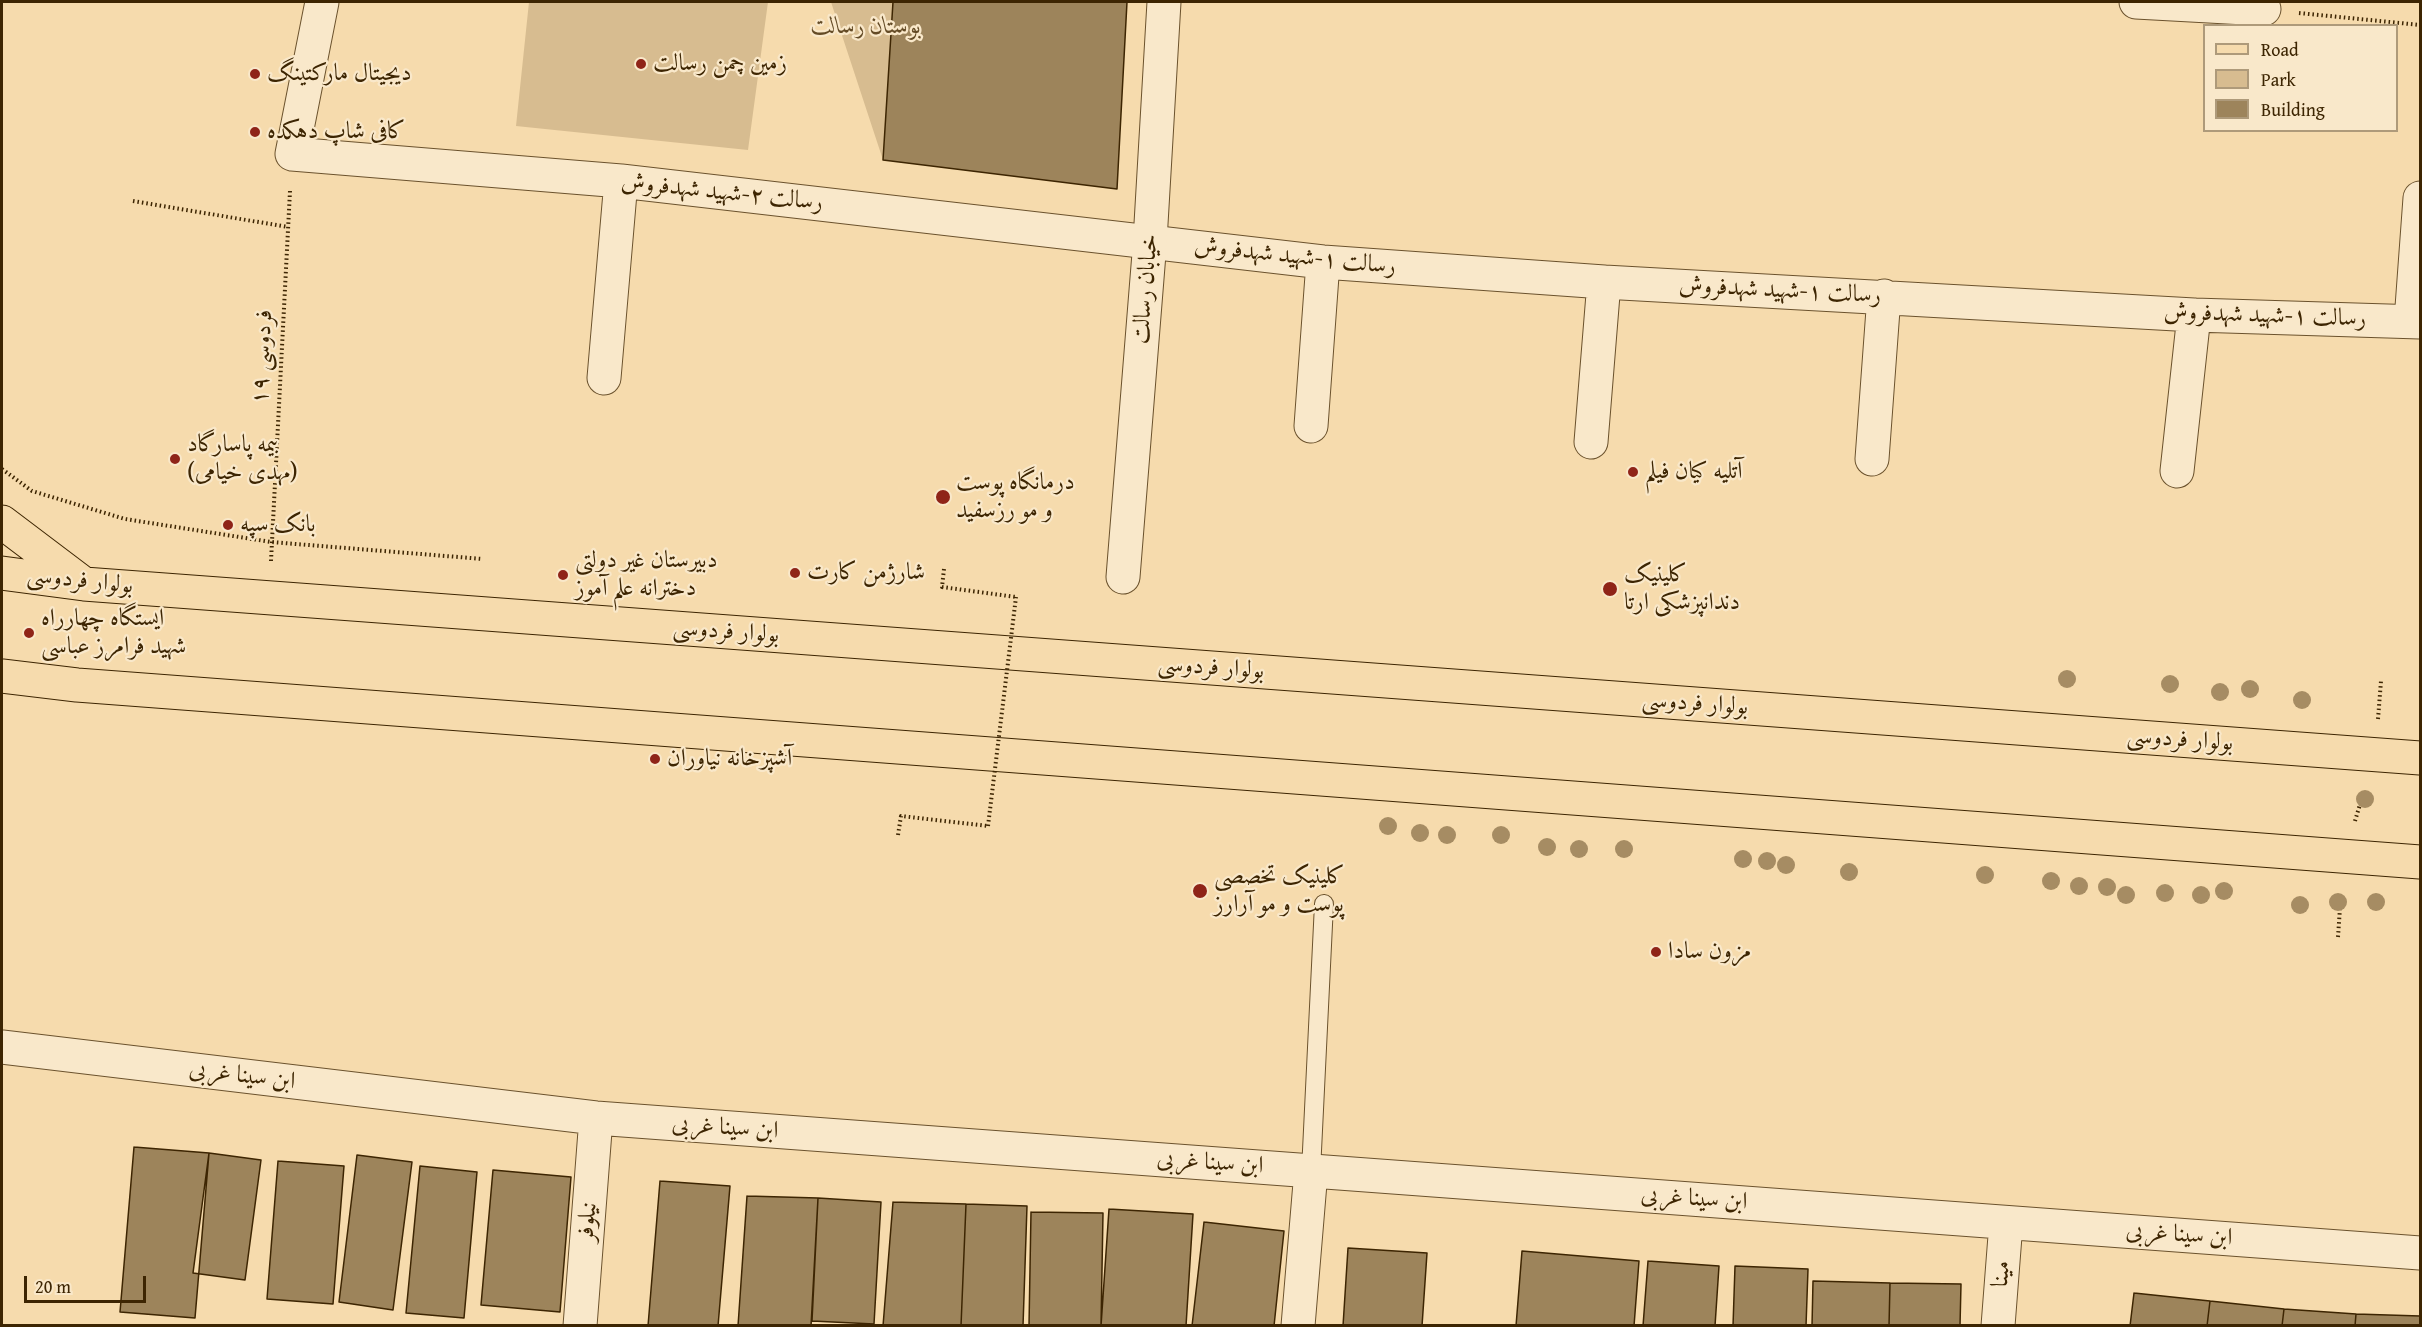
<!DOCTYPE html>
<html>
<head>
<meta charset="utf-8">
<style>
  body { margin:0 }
  #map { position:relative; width:2422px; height:1327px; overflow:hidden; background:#f6dbad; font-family:"Gentium Book Plus",serif }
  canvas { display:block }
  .frame { position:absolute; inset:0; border:3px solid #3d2502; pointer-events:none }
  .legend { position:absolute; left:2203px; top:24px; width:195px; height:108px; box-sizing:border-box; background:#f9e8ca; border:2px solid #ae9a7a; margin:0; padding:8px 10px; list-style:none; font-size:18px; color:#3d2502 }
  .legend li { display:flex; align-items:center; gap:12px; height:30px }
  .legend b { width:30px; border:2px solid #ae9a7a }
  .scale { position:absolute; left:24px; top:1276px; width:122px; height:27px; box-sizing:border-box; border:3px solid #3d2502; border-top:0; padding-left:8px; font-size:18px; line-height:21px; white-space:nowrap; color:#3d2502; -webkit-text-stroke:4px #f9e8ca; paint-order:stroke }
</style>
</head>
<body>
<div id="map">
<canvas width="2422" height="1327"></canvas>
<div class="frame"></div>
<ul class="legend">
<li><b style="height:8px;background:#f6dbad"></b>Road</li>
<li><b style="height:16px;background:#d7bc90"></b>Park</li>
<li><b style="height:16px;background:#9d845b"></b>Building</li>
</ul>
<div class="scale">20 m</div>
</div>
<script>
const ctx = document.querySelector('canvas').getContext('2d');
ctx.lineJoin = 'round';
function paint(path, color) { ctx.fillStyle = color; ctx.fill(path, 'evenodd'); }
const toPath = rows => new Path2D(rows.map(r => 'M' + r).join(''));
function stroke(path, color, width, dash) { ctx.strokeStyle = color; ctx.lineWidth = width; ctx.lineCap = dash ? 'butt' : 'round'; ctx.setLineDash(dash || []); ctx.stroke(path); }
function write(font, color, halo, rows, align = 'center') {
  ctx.font = font + ' "Gentium Book Plus",Amiri,serif'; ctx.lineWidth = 4.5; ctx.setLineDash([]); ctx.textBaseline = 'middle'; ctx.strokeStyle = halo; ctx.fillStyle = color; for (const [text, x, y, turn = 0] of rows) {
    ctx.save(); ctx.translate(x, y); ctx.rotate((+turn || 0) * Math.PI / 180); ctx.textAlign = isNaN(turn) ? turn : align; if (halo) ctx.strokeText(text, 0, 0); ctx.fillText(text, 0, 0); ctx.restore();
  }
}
paint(toPath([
  [529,2,768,2,748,150,516,126],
  [830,2,893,2,883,160,831,2]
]), '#d7bc90');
const building = toPath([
  [893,2,1127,2,1117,189,883,160,893,2],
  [134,1147,209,1153,195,1318,120,1312,134,1147],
  [209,1153,261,1160,245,1280,193,1273,209,1153],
  [357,1155,412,1162,393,1310,339,1302,357,1155],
  [278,1161,344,1166,333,1304,267,1299,278,1161],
  [420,1166,477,1172,464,1318,406,1313,420,1166],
  [493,1170,571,1177,560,1312,481,1305,493,1170],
  [660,1181,730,1186,718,1326,648,1326,660,1181],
  [747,1196,818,1198,811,1326,738,1326,747,1196],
  [818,1198,881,1202,874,1324,812,1321,818,1198],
  [893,1202,966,1204,961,1326,883,1326,893,1202],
  [966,1204,1027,1206,1023,1326,961,1326,966,1204],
  [1109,1209,1193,1214,1186,1326,1101,1326,1109,1209],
  [1031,1212,1103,1213,1101,1326,1029,1326,1031,1212],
  [1204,1222,1284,1231,1274,1326,1192,1326,1204,1222],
  [1348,1248,1427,1253,1422,1326,1343,1326,1348,1248],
  [1522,1251,1639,1261,1634,1326,1516,1326,1522,1251],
  [1648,1261,1719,1266,1715,1326,1643,1326,1648,1261],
  [1735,1266,1808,1269,1806,1326,1733,1326,1735,1266],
  [1813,1281,1890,1283,1889,1326,1812,1326,1813,1281],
  [1890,1283,1961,1284,1960,1326,1889,1326,1890,1283],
  [2134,1293,2210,1301,2207,1326,2130,1326,2134,1293],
  [2210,1301,2284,1309,2282,1326,2207,1326,2210,1301],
  [2284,1309,2356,1314,2355,1326,2282,1326,2284,1309],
  [2356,1314,2420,1316,2420,1326,2355,1326,2356,1314]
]);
paint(building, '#9d845b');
stroke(building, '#3d2502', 1.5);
const service = toPath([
  [1311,1171,1324,904]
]);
const minor = toPath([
  [322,2,292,154,621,181,1323,262,1604,282,2194,315,2420,322],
  [2136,2,2264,9],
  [2411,321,2420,198],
  [604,378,621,181],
  [1311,426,1323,262],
  [1591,442,1604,282],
  [1872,459,1884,296],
  [2177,471,2194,315],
  [2,1047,596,1118,2420,1253],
  [580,1326,596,1118],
  [1298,1326,1311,1171],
  [1998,1326,2006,1223]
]);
const tertiary = toPath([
  [1123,577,1150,241,1164,2]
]);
const primary = toPath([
  [2,522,80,581],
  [2,573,84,584,2420,758],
  [2,676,77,685,2420,862]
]);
stroke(service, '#6b522d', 20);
stroke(minor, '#6b522d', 35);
stroke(tertiary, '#6b522d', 35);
stroke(primary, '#3d2502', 35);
stroke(toPath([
  [2299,13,2420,25],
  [133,201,288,227],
  [2,469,32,491,125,519,271,542,483,559],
  [271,561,290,191],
  [944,569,942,587,1016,597],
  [2378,719,2381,681],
  [2355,821,2364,791],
  [898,835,901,816,988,826],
  [2338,937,2341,893]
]), '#3d2502', 4, [1.5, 3]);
stroke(service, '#f9e8ca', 18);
stroke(minor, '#f9e8ca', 33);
stroke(tertiary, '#f9e8ca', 33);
stroke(primary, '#f6dbad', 33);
stroke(toPath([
  [988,826,1016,597]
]), '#3d2502', 4, [1.5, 3]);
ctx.fillStyle = '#a68c63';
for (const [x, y] of [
  [2067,679],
  [2170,684],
  [2250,689],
  [2220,692],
  [2302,700],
  [2365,799],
  [1388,826],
  [1420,833],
  [1447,835],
  [1501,835],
  [1547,847],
  [1579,849],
  [1624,849],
  [1743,859],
  [1767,861],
  [1786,865],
  [1849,872],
  [1985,875],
  [2051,881],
  [2079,886],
  [2107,887],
  [2224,891],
  [2165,893],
  [2126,895],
  [2201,895],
  [2338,902],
  [2376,902],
  [2300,905]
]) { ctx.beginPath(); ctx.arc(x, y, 9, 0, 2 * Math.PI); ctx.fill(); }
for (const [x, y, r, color] of [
  [641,64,6,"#8f2418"],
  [255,74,6,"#8f2418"],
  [255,132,6,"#8f2418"],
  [175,459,6,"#8f2418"],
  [1633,472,6,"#8f2418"],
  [943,497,8,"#8f2418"],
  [228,525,6,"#8f2418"],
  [795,573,6,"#8f2418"],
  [563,575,6,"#8f2418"],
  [1610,589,8,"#8f2418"],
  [29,633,6,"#8f2418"],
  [655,759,6,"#8f2418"],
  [1200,891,8,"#8f2418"],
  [1656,952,6,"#8f2418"]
]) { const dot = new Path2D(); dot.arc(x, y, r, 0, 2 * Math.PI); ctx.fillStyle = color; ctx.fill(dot); stroke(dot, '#f9e8ca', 2); }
write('italic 24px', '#644b26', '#f9e8ca', [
  ["بوستان رسالت",866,27]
]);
write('24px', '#3d2502', '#f9e8ca', [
  ["زمین چمن رسالت",653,64],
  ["دیجیتال مارکتینگ",267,74],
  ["کافی شاپ دهکده",267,132],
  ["بیمه پاسارگاد",187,445],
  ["(مهدی خیامی)",187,473],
  ["آتلیه کیان فیلم",1645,472],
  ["درمانگاه پوست",956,483],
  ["و مو رزسفید",956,511],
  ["بانک سپه",240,525],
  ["دبیرستان غیر دولتی",575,561],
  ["دخترانه علم آموز",575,589],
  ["شارژمن کارت",807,573],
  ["کلینیک",1624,575],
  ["دندانپزشکی ارتا",1624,603],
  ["ایستگاه چهارراه",41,619],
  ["شهید فرامرز عباسی",41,647],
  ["آشپزخانه نیاوران",667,759],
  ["کلینیک تخصصی",1214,877],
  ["پوست و مو آرارز",1214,905],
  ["مزون سادا",1668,952]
], 'left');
write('24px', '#3d2502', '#f9e8ca', [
  ["رسالت ۲-شهید شهدفروش",722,193,6],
  ["رسالت ۱-شهید شهدفروش",1295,257,6],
  ["خیابان رسالت",1146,289,-85],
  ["رسالت ۱-شهید شهدفروش",1780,291,3],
  ["رسالت ۱-شهید شهدفروش",2265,316,2],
  ["فردوسی ۱۹",263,357,-87],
  ["بولوار فردوسی",80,581,6],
  ["بولوار فردوسی",726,632,4],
  ["بولوار فردوسی",1211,668,4],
  ["بولوار فردوسی",1695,704,4],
  ["بولوار فردوسی",2180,740,4],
  ["ابن سینا غربی",242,1076,7],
  ["ابن سینا غربی",725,1128,4],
  ["ابن سینا غربی",1210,1163,4],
  ["ابن سینا غربی",1694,1199,4],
  ["نیلوفر",588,1222,-85],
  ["ابن سینا غربی",2179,1235,4],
  ["مینا",2002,1274,-85]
]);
</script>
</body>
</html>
